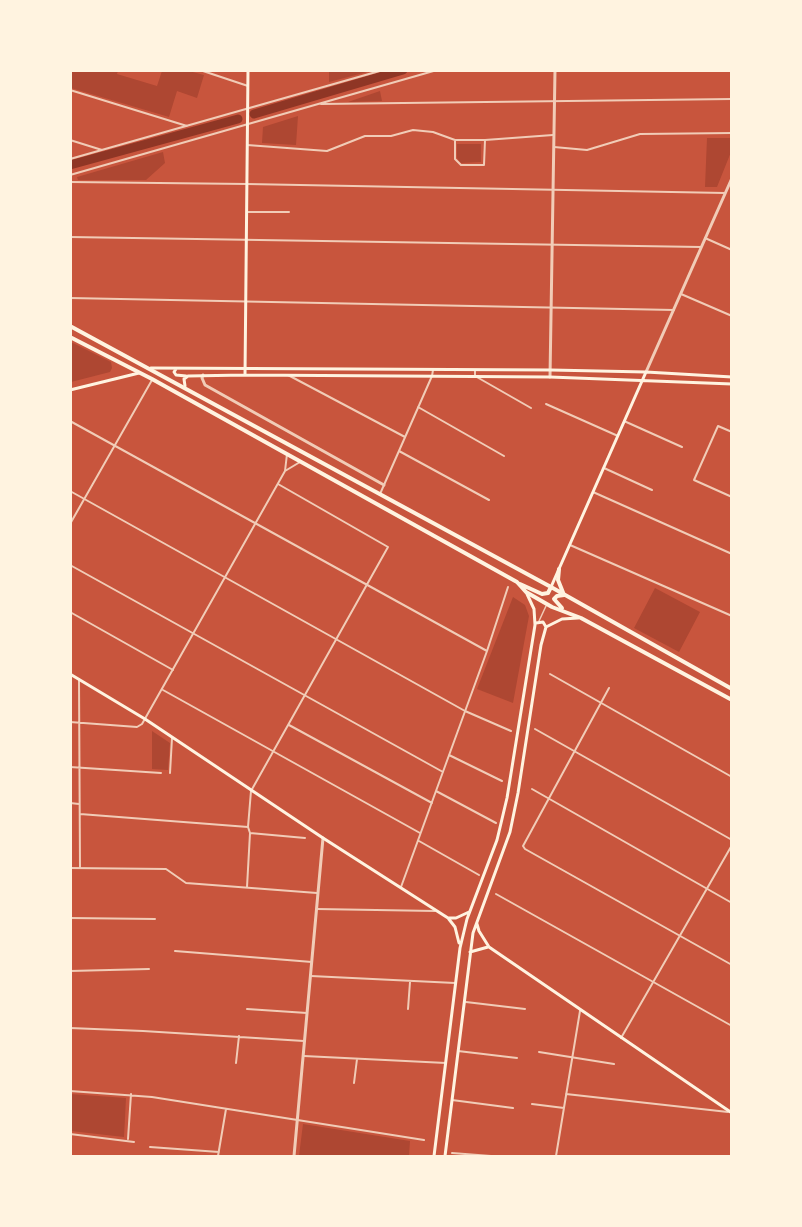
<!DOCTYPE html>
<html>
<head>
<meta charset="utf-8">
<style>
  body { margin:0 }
  #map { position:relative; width:802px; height:1227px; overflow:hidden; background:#c8553d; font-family:Poppins,sans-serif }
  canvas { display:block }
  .frame { position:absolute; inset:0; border:72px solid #fff3e0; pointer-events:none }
</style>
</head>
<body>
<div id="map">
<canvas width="802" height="1227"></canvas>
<div class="frame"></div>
</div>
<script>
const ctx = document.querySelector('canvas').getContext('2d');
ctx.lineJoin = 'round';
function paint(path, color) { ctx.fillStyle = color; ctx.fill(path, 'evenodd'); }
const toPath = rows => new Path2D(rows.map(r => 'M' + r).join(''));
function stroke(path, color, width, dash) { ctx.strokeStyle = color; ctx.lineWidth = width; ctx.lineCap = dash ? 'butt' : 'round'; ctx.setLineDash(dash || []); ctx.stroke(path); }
paint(toPath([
  [329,70,371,70,371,71,329,82],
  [70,71,118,71,117,74,157,86,162,71,189,71,204,75,197,98,177,91,169,117,71,88],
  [380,91,382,101,348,102],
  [298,116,296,145,262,143,263,127],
  [707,138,731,138,731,152,717,187,705,187],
  [457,144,481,144,481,162,461,163,457,158],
  [163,152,165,163,146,180,78,180,77,177],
  [71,342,111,362,112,368,110,372,71,382],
  [655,588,700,612,679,652,634,628],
  [513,597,525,605,529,616,513,703,477,689],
  [152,731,170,743,168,770,152,769],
  [70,1094,126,1098,124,1137,71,1131],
  [303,1124,410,1141,409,1156,299,1156]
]), '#ae4732');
stroke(toPath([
  [254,114,403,70],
  [70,165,238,119]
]), '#8f3625', 9);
stroke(toPath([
  [539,621,546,606]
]), '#f1ccb7', 1.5);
stroke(toPath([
  [200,70,248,86],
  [70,90,187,126],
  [321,104,732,99],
  [70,140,102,150],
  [455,140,455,159,461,165,484,165,485,140],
  [247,145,327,151,365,136,391,136,413,130,433,132,455,140,485,140,553,135],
  [554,147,587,150,640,134,732,133],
  [70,159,383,70],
  [70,175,437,70],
  [70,182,247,184,725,193],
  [247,212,289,212],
  [70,237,701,247],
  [705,238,732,250],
  [681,294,732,316],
  [70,298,674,310],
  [475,370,475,376,531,408],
  [288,375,405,437],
  [546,404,618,436],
  [418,407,504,456],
  [70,421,487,651],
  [624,421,682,447],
  [732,432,718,426,694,480,732,497],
  [399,451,489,500],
  [604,468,652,490],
  [285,471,287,454],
  [70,491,465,711,511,731],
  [593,492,732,554],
  [380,494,432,376,433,370],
  [70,524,152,380],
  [570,545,732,616],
  [70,565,443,772],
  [70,612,173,670],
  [550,674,732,777],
  [79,679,80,868],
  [609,688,523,846,525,849,732,965],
  [163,690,420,833],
  [70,722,137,727,142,724,285,471,300,462],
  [289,725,432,803],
  [535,729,732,840],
  [449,755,502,781],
  [70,767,161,773],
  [170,773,172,738],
  [532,789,732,903],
  [436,791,496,823],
  [70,803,79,804],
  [80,814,248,827],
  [250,833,305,838],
  [419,841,479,875],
  [70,868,166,869,186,883,317,893],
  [247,887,250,833,248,827,251,791,388,547,278,484],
  [401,887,487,651,508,587],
  [496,894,732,1026],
  [317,909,435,911],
  [70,918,155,919],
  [175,951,312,962],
  [70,971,149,969],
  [311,976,455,983],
  [466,1002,525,1009],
  [247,1009,307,1013],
  [408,1009,410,982],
  [70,1028,143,1031,304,1041],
  [621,1038,732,845],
  [458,1051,517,1058],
  [539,1052,614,1064],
  [304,1056,446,1063],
  [236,1063,239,1036],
  [354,1083,357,1059],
  [70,1091,152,1097,424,1140],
  [566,1094,728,1112],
  [452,1100,513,1108],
  [532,1104,564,1108],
  [70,1134,134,1142],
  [128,1139,131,1094],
  [150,1147,219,1152],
  [452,1153,491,1156],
  [218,1156,226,1109],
  [556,1156,580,1011]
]), '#f1ccb7', 2);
stroke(toPath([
  [646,372,732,178],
  [203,375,202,378,205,385,384,485],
  [550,377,555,70],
  [294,1156,323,838]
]), '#f1ccb7', 3);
stroke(toPath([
  [151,368,551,370,646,372,732,377],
  [176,369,174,372,176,375,186,376],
  [245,375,248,70],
  [185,386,184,379,188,376,245,375,550,377,732,384],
  [70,390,139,373],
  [551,587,646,372],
  [536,623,543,622,546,627],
  [546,627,562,619,578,618],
  [70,674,145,719,323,838,448,918,455,927,459,943],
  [448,918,456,918,469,912],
  [477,924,479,931,489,947,732,1113],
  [470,952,488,947],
  [434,1156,460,948,467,919,497,840,507,798,535,625,534,609,527,594],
  [445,1156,473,933,510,832,518,793,541,645,546,627]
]), '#fff3e0', 3);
stroke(toPath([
  [70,326,551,587,732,689],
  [70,337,152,379,517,582,526,592,552,607,581,618,732,700],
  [559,569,558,580,564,595,557,596,554,599,562,608],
  [520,584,542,594,548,593,551,587]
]), '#fff3e0', 4);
</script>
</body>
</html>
